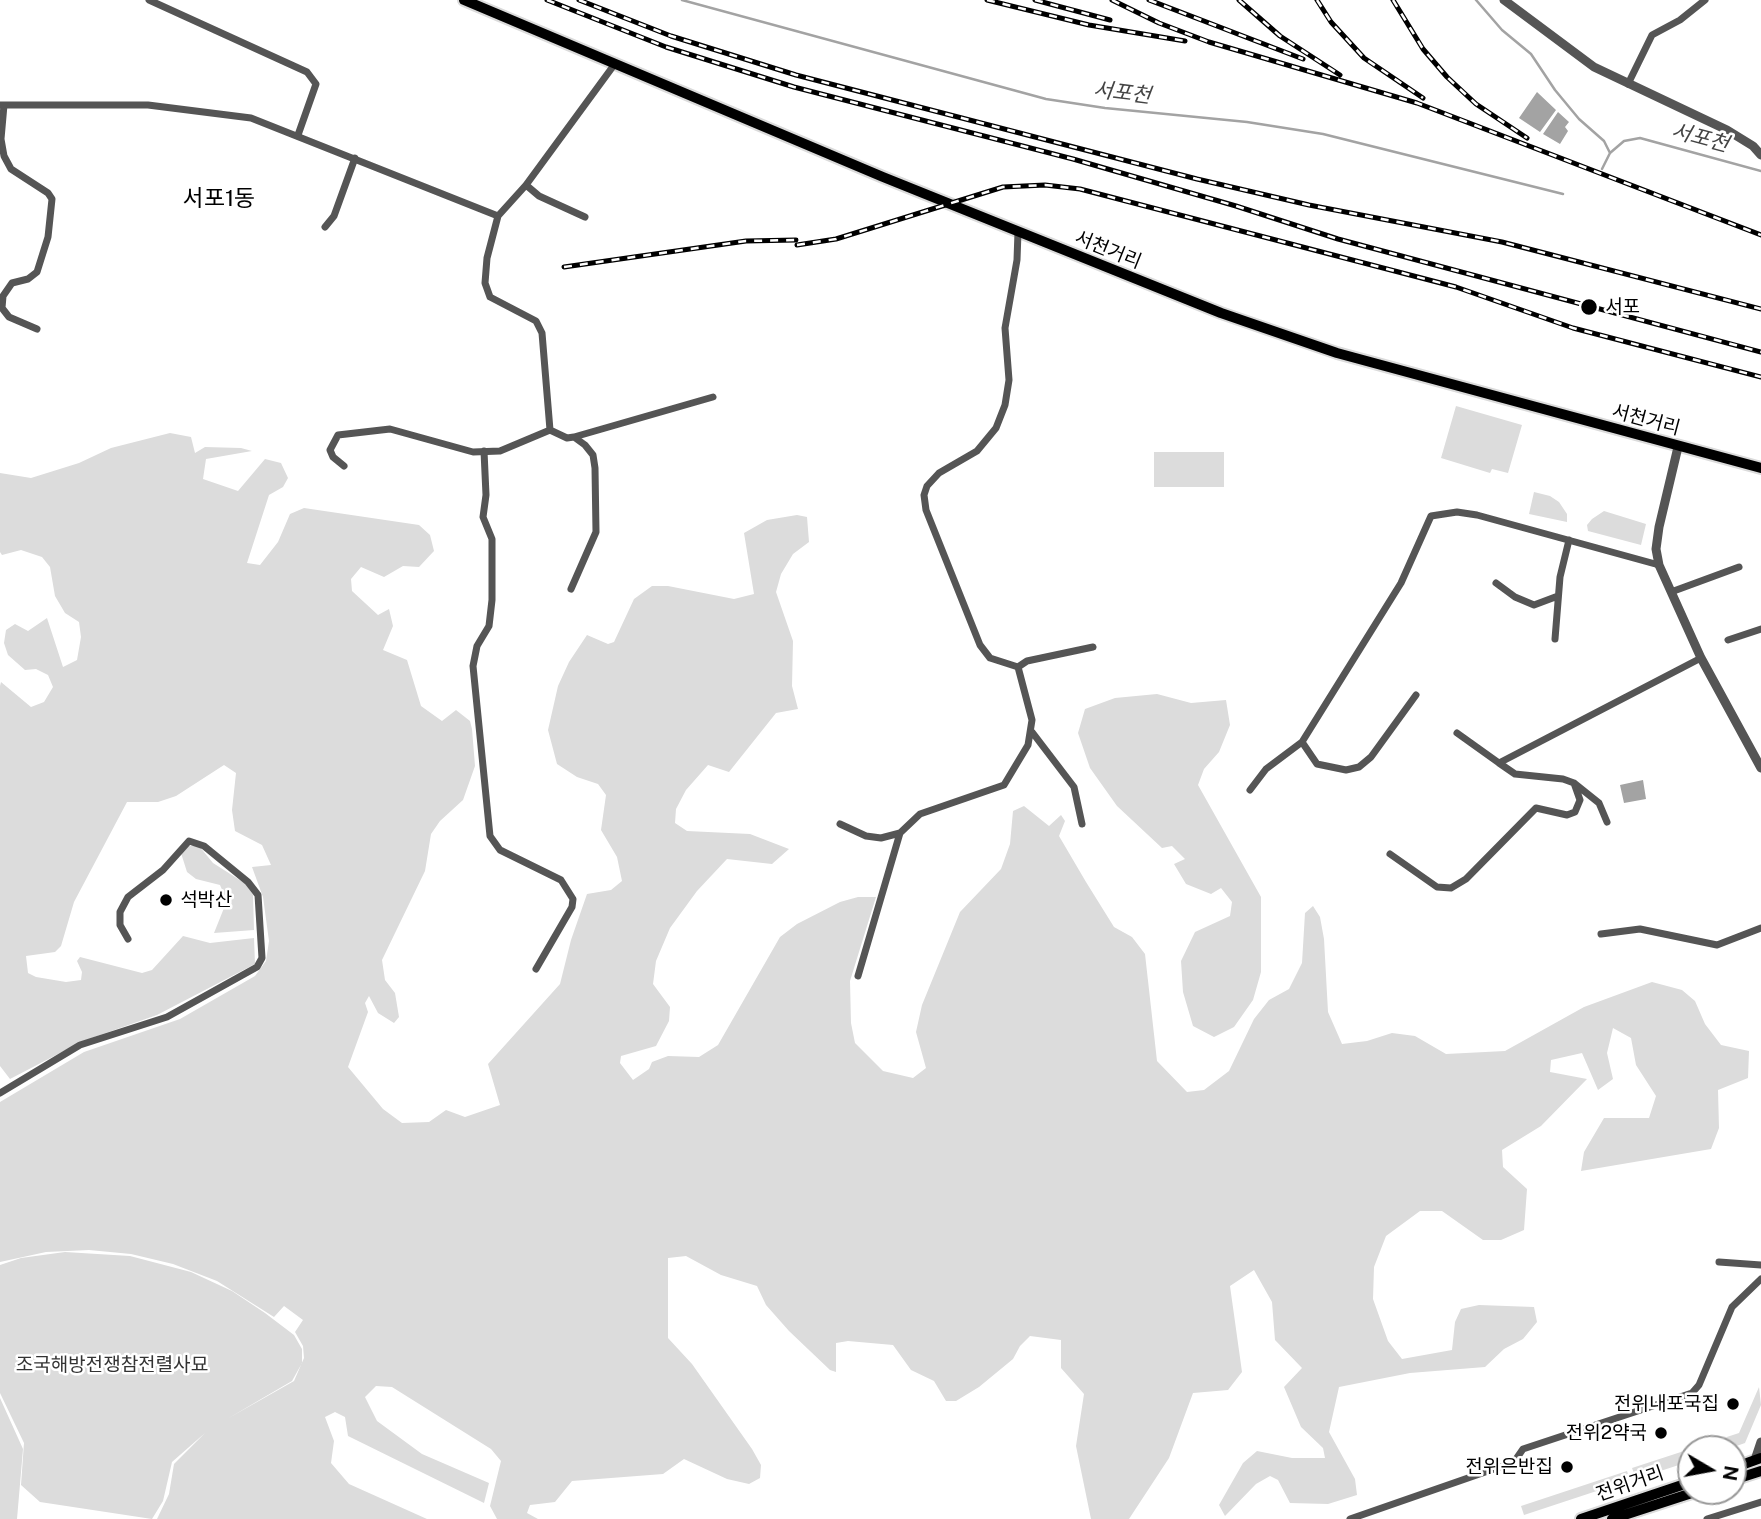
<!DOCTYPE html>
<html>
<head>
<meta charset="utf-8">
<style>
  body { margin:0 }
  #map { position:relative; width:1761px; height:1519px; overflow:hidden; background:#fff; font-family:"Public Sans",sans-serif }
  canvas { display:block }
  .north { position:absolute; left:1677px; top:1435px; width:70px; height:70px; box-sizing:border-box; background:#fff; border:2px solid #999; border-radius:50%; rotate:100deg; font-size:19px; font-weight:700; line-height:28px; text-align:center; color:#000 }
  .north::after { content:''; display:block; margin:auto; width:24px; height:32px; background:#000; clip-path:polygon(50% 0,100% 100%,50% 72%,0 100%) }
</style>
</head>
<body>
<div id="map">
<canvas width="1761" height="1519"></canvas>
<div class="north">N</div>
</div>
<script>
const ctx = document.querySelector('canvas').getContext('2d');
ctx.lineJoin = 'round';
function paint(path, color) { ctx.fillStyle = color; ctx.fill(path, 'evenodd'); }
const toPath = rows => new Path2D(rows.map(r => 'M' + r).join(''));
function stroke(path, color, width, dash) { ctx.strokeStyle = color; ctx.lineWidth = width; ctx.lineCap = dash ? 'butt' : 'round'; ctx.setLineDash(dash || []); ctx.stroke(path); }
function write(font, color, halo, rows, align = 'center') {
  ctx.font = font + ' "Public Sans","Noto Sans KR",sans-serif'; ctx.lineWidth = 5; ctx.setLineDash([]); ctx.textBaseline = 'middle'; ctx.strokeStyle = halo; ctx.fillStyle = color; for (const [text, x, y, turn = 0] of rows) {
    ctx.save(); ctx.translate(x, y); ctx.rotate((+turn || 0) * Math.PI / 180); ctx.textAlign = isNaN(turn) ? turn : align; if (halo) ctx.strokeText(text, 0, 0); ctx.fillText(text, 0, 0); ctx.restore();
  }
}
paint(toPath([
  [1456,406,1522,425,1508,473,1492,469,1490,473,1441,458],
  [170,433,191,437,195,453,205,447,241,448,252,451,206,459,203,479,238,491,265,459,281,463,288,478,283,487,269,495,247,563,260,565,278,542,290,514,304,508,419,525,430,535,434,551,419,567,403,566,384,577,361,567,351,579,352,591,378,615,389,609,393,626,383,650,407,660,421,706,442,721,456,710,470,721,472,729,475,766,463,800,440,821,431,834,425,871,382,960,385,980,395,993,399,1017,394,1023,378,1013,369,996,365,1003,368,1012,348,1067,383,1109,402,1123,429,1122,446,1110,465,1117,500,1105,488,1064,560,984,571,940,587,894,611,890,622,881,617,857,601,830,606,795,598,784,577,777,557,764,548,730,558,686,569,662,587,635,608,644,614,642,634,599,652,586,668,586,734,599,754,594,744,533,767,520,797,515,807,517,809,542,793,554,781,574,776,592,793,641,792,686,798,709,776,713,729,772,708,765,686,790,676,809,675,823,687,831,750,834,789,849,772,864,727,859,697,891,670,928,656,961,653,984,670,1007,669,1021,656,1046,621,1056,620,1063,633,1080,649,1069,652,1062,668,1056,699,1057,718,1045,780,937,797,924,840,902,858,897,876,897,850,981,851,1023,855,1043,883,1071,913,1078,926,1068,916,1032,922,1005,960,912,1001,869,1010,844,1013,811,1024,806,1049,826,1061,815,1065,821,1059,836,1086,882,1114,927,1132,937,1145,954,1157,1061,1187,1092,1204,1090,1229,1071,1254,1019,1269,1000,1289,989,1302,963,1305,913,1313,906,1320,917,1324,939,1328,1012,1342,1044,1367,1041,1392,1033,1415,1036,1446,1054,1505,1051,1584,1007,1652,982,1682,990,1695,1001,1705,1024,1721,1045,1749,1051,1748,1078,1718,1090,1719,1128,1711,1149,1581,1171,1584,1152,1604,1118,1649,1118,1656,1096,1636,1065,1631,1038,1613,1028,1607,1053,1613,1079,1598,1090,1582,1053,1551,1060,1550,1072,1587,1079,1541,1126,1502,1150,1503,1167,1527,1189,1524,1230,1501,1240,1483,1240,1442,1211,1420,1211,1386,1236,1374,1267,1373,1299,1388,1341,1402,1359,1452,1350,1455,1322,1461,1309,1479,1305,1534,1307,1537,1322,1523,1339,1504,1349,1485,1367,1410,1373,1339,1387,1329,1432,1355,1479,1357,1495,1328,1504,1290,1503,1278,1480,1270,1476,1256,1484,1225,1516,1219,1505,1243,1463,1257,1451,1292,1458,1325,1458,1323,1448,1301,1427,1284,1387,1302,1368,1275,1340,1272,1302,1254,1270,1230,1286,1242,1372,1228,1390,1193,1393,1169,1458,1129,1519,1091,1519,1076,1446,1084,1394,1061,1368,1061,1340,1030,1336,1020,1346,1013,1359,979,1387,956,1401,946,1401,934,1381,911,1370,893,1345,848,1341,836,1343,836,1372,830,1370,789,1331,766,1305,757,1286,721,1275,686,1256,668,1258,668,1338,692,1364,752,1449,761,1465,760,1478,749,1484,727,1479,684,1459,663,1474,572,1481,555,1502,530,1505,527,1513,538,1519,497,1519,490,1506,501,1461,491,1449,392,1387,376,1386,365,1397,377,1421,422,1454,489,1483,484,1503,348,1436,345,1417,335,1412,325,1417,334,1441,331,1463,349,1484,427,1519,157,1519,169,1494,174,1464,205,1433,172,1462,163,1501,152,1519,40,1502,21,1485,24,1443,0,1393,0,1265,21,1258,65,1252,130,1256,191,1272,232,1291,265,1313,294,1335,302,1349,302,1363,292,1381,227,1419,294,1381,304,1358,303,1346,295,1332,303,1320,284,1306,274,1317,217,1281,173,1264,131,1254,89,1250,46,1252,0,1262,0,1102,84,1052,180,1019,255,976,266,961,269,941,263,897,252,867,271,865,262,845,235,831,232,810,236,773,224,765,176,796,158,802,127,802,74,902,61,946,55,952,26,956,28,973,36,977,66,982,81,980,82,972,77,961,80,957,142,973,152,970,183,936,210,943,254,938,255,964,157,1015,83,1041,10,1079,0,1066,0,686,1,682,31,707,44,702,53,687,48,675,36,669,25,670,8,655,4,643,6,630,15,624,28,631,47,618,63,667,77,660,81,637,79,622,65,613,55,596,50,567,42,557,21,550,2,555,0,552,0,473,31,478,79,463,111,448],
  [1154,452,1224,452,1224,487,1154,487],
  [1534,492,1550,496,1559,502,1567,514,1567,522,1529,514],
  [1604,511,1646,524,1641,545,1588,531,1587,525,1592,519],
  [1157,694,1191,703,1226,700,1230,725,1219,752,1204,769,1198,785,1261,897,1261,972,1253,1000,1234,1027,1214,1037,1193,1026,1183,992,1181,961,1195,932,1230,916,1232,902,1221,888,1211,894,1186,884,1174,864,1185,859,1172,846,1162,848,1117,806,1090,768,1078,733,1085,709,1115,698],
  [186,846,199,846,213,863,246,884,253,895,254,930,214,933,226,903,224,894,220,885,196,879,187,872,181,853],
  [1759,1387,1761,1405,1745,1443,1728,1449,1691,1449,1691,1461,1636,1479,1632,1468,1739,1433],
  [0,1398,23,1449,17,1519,0,1519],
  [1627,1471,1630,1480,1524,1515,1521,1506]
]), '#dcdcdc');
paint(toPath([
  [1537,92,1556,110,1540,132,1519,118],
  [1558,112,1569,122,1565,127,1568,131,1560,144,1543,134],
  [1643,780,1646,799,1624,803,1620,785]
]), '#a3a3a3');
stroke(toPath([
  [682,0,1046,99,1105,108,1247,122,1323,134,1563,194],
  [1476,0,1502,30,1531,54,1555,90,1579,119,1604,141,1610,153],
  [1602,169,1610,153,1624,141,1640,138,1761,171]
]), '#a3a3a3', 2.5);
const primary = toPath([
  [464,0,883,177,1221,313,1337,353,1761,468],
  [1733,1468,1761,1458],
  [1733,1480,1761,1471],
  [1581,1519,1691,1482],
  [1612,1519,1698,1491]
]);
stroke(primary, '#dbdbdb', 14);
stroke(toPath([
  [149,0,307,72,316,84,298,135],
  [1628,84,1652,35,1680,20,1705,0],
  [0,105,148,105,251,118,498,216],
  [4,105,1,139,4,156,11,169,48,193,52,199,48,237,37,272,28,279,12,283,3,296,2,308,9,317,37,329],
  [526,185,539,196,585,217],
  [325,227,334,216,355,158],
  [550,430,567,438,574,437,585,445,593,455,595,468,596,532,571,589],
  [574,437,713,397],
  [484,451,486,495,483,517,492,539,492,600,489,626,477,646,473,666,490,836,500,850,561,880,573,899,572,907,536,969],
  [344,466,333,457,330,450,338,435,390,429,473,452,500,451,550,430,542,333,536,321,490,297,485,283,487,258,498,216,526,185,614,65],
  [1496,583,1515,597,1534,605,1558,596],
  [1671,592,1739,567],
  [1555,639,1560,577,1569,540],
  [1728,640,1761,629],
  [1018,667,1027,661,1093,647],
  [1416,695,1371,757,1359,767,1346,770,1317,764,1302,742,1401,583,1431,516,1457,512,1477,515,1659,565],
  [1032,732,1074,787,1082,824],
  [1457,733,1499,763,1701,658],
  [1499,763,1515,774,1563,779,1574,783,1599,803,1607,822],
  [1250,790,1266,769,1302,742],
  [840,824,866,836,881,838,900,833,920,814,1004,785,1028,745,1032,720,1018,667,990,658,980,645,926,510,924,495,927,486,939,473,977,451,996,428,1005,405,1009,380,1005,328,1017,260,1018,232],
  [1390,854,1437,887,1451,888,1466,879,1536,808,1567,815,1575,812,1580,800,1574,783],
  [1601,934,1640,929,1717,945,1761,928],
  [858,976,900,833],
  [0,1093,80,1045,167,1017,257,967,262,958,258,895,248,882,204,846,189,841,163,870,128,897,120,912,120,925,128,939],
  [1719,1262,1761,1265],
  [1350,1519,1514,1462,1523,1449,1692,1393,1699,1385,1732,1307,1761,1279],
  [1707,1519,1761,1502]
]), '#555', 7);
stroke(toPath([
  [1504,0,1594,67,1727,130,1753,146,1761,155],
  [1678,447,1659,527,1656,549,1659,565,1701,658,1761,768],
  [1755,1460,1761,1442]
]), '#555', 9);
stroke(primary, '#000', 10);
const rail = toPath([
  [547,0,666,47,794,87,1073,159,1236,206,1338,239,1761,352],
  [579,0,671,36,796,75,1197,179,1309,205,1502,242,1761,309],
  [987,0,1089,25,1185,41],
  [1035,0,1110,20],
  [1112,0,1159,23,1209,42,1417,103,1761,235],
  [1149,0,1303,59],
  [1239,0,1280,36,1340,75],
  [1317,0,1331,22,1364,58,1423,98],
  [1393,0,1423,49,1447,77,1476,104,1527,138],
  [797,245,836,239,1003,187,1045,185,1080,189,1456,287,1573,328,1761,377],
  [564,267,746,241,796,240]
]);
stroke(rail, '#000', 5);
stroke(rail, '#fff', 2.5, [8]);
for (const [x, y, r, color] of [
  [1589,307,9,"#000"],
  [166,900,7,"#000"],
  [1733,1404,7,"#000"],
  [1661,1433,7,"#000"],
  [1567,1467,7,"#000"]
]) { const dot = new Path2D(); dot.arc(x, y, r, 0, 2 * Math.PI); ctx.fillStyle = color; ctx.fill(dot); stroke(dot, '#fff', 2.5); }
write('19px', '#000', '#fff', [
  ["서천거리",1108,250,22],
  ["서천거리",1646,420,15],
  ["전위거리",1630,1484,-19]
]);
write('19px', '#000', '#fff', [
  ["서포",1605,307,"left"],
  ["석박산",180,900,"left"],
  ["전위내포국집",1719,1404],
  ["전위2약국",1647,1433],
  ["전위은반집",1553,1467]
], 'right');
write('19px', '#333', '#fff', [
  ["조국해방전쟁참전렬사묘",112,1365]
]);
write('italic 21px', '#444', '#fff', [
  ["서포천",1122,93,7],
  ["서포천",1700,138,15]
]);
write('23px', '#000', '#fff', [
  ["서포1동",219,199]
]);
</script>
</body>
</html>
